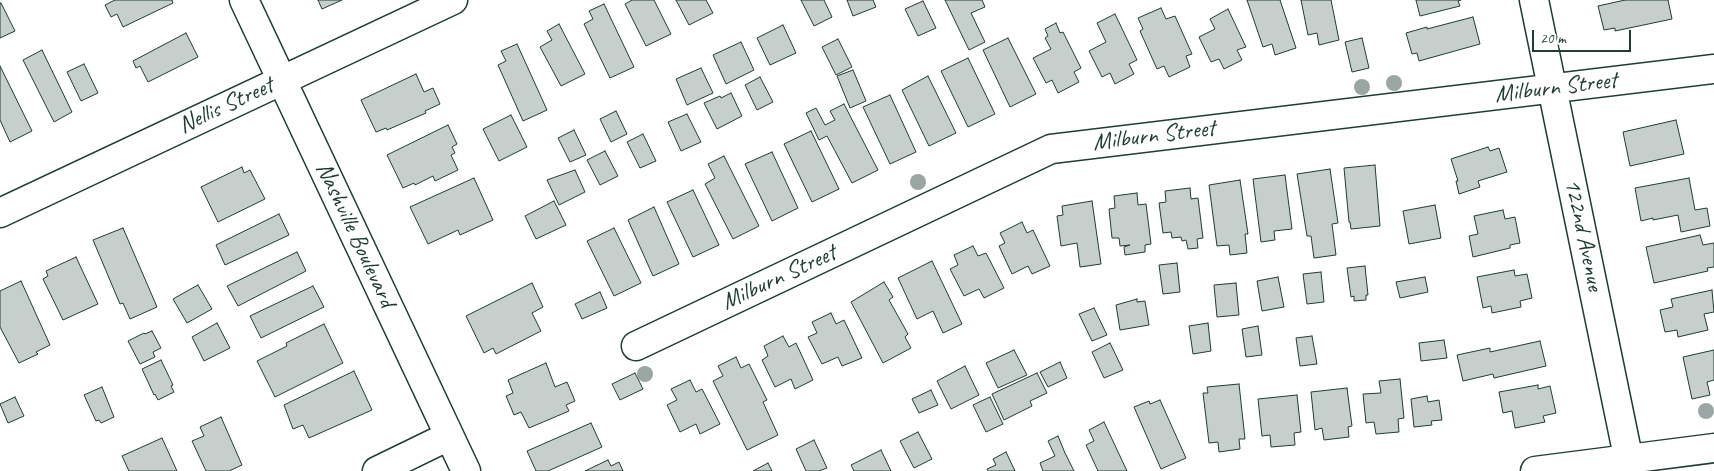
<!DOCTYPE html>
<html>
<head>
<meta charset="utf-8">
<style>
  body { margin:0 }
  #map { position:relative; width:1714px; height:471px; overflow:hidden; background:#fff; font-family:Caveat,sans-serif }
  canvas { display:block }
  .scale { position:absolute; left:1532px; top:30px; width:99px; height:22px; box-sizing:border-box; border:2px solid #1f3d34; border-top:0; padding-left:6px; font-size:15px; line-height:18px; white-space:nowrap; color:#1f3d34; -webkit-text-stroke:4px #fff; paint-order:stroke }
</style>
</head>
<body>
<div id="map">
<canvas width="1714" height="471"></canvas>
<div class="scale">20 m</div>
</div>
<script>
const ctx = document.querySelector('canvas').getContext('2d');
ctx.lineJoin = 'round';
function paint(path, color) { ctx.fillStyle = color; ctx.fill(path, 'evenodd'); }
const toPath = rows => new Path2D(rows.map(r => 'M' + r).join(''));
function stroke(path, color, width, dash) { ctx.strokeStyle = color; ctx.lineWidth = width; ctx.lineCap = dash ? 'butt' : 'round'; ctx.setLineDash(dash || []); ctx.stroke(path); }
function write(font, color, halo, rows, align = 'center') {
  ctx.font = font + ' Caveat,sans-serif'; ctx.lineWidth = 4; ctx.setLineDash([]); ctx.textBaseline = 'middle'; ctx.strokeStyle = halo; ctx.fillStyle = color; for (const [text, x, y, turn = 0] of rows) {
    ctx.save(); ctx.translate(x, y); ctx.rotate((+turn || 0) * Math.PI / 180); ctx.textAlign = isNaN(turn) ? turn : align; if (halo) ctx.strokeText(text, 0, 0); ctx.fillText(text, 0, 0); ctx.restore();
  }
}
const building = toPath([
  [115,0,172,0,173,3,123,27,117,14,111,17,105,5,115,0],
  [318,0,342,0,322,9,318,0],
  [632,0,654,0,671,34,646,46,625,4,632,0],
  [676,0,706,0,713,13,689,25,676,0],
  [801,0,824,0,832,17,814,26,801,0],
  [847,0,873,0,876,7,853,16,847,0],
  [945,0,982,0,985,7,971,13,985,42,969,50,945,0],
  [1247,0,1280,0,1296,48,1275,55,1272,44,1263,47,1247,0],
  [1301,0,1331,0,1339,40,1319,45,1317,33,1308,35,1301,0],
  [1416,0,1461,0,1458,1,1460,6,1420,16,1416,0],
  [1625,0,1668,0,1672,19,1615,31,1615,28,1604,30,1598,6,1625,0],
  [923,1,936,28,918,36,905,9,923,1],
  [0,3,1,3,15,31,0,38,0,3],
  [604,4,634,67,610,78,584,24,593,19,589,11,604,4],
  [1161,8,1166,19,1175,16,1192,54,1186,56,1190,67,1169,77,1164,66,1157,69,1140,31,1143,29,1138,18,1161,8],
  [1228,9,1246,47,1237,50,1242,60,1224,69,1219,59,1211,62,1199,37,1215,29,1210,19,1228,9],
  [1115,14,1137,60,1129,64,1134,74,1115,84,1110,73,1102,77,1089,51,1106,42,1097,23,1115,14],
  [1473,17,1480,44,1419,61,1417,53,1412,54,1406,33,1427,27,1427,29,1473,17],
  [1056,23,1060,33,1063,32,1081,68,1074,72,1079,82,1058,93,1052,80,1046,83,1033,58,1051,49,1045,38,1048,36,1045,29,1056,23],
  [559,24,585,74,561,86,540,47,552,40,547,31,559,24],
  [783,25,796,53,770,65,757,38,783,25],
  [186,33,198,57,148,82,140,66,136,68,133,61,186,33],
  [1008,38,1036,94,1010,107,983,50,1008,38],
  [1362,38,1369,68,1352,72,1345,42,1362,38],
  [838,39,852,67,836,75,822,47,838,39],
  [741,42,754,70,726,84,713,55,741,42],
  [517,44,547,110,523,121,498,65,506,61,501,51,517,44],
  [42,50,72,112,54,122,23,60,42,50],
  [968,58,995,114,968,127,941,71,968,58],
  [84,64,98,93,81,101,67,72,84,64],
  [0,66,32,131,10,142,0,120,0,66],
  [701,68,713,93,687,105,676,79,701,68],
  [853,70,866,101,850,108,837,76,853,70],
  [416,74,424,92,433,88,440,104,425,111,426,113,387,130,386,128,376,132,361,100,416,74],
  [928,76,956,133,929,146,902,90,928,76],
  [760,77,773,102,757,110,745,85,760,77],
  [731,93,742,116,717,129,704,103,720,96,721,98,731,93],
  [890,95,916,152,890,164,863,107,890,95],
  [844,104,878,170,852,183,827,136,819,140,806,113,816,108,825,125,835,120,830,111,844,104],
  [616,111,627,134,611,142,600,119,616,111],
  [687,114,701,142,681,151,668,122,687,114],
  [511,115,527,147,499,161,483,129,511,115],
  [1676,120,1684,154,1630,166,1623,132,1676,120],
  [448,125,457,144,452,147,455,153,451,155,458,170,435,181,433,176,415,185,414,183,403,188,387,155,448,125],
  [574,130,586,155,570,162,558,138,574,130],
  [811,131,839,189,812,202,784,144,811,131],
  [643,134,656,161,640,168,627,142,643,134],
  [1488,147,1490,151,1499,148,1507,172,1478,181,1480,187,1459,194,1456,181,1458,181,1451,159,1488,147],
  [605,151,618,176,600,185,587,160,605,151],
  [772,152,798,208,772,221,745,164,772,152],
  [724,156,759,226,733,239,705,184,715,178,708,164,724,156],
  [1375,165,1380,226,1351,229,1350,222,1349,222,1344,168,1375,165],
  [242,167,244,173,250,170,265,199,218,222,201,187,242,167],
  [1330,169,1338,223,1332,224,1336,255,1314,258,1311,236,1307,236,1297,174,1330,169],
  [575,170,585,192,559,205,547,180,575,170],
  [1285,175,1292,229,1274,231,1275,240,1261,242,1253,179,1285,175],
  [474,178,493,220,460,235,458,230,428,244,410,207,474,178],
  [1689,178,1695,210,1707,208,1710,226,1681,232,1678,215,1653,220,1653,218,1641,221,1635,188,1689,178],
  [1240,180,1248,234,1245,234,1247,253,1230,255,1229,245,1217,246,1209,185,1240,180],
  [1190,188,1191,199,1198,198,1203,238,1197,239,1198,248,1188,249,1186,240,1182,241,1181,237,1172,238,1171,232,1163,233,1159,203,1166,202,1165,191,1190,188],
  [693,190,719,245,693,257,667,202,693,190],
  [1137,193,1138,205,1146,204,1151,244,1145,245,1145,252,1125,255,1124,247,1130,245,1120,246,1119,238,1112,238,1109,209,1115,208,1114,196,1137,193],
  [554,201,566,225,536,239,525,216,554,201],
  [1092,201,1101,264,1080,267,1077,243,1061,246,1057,216,1063,215,1062,206,1092,201],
  [1435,205,1441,238,1409,244,1403,211,1435,205],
  [654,207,679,264,653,276,628,220,654,207],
  [1503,210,1505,219,1515,217,1520,243,1510,245,1510,248,1473,257,1469,236,1478,234,1474,216,1503,210],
  [279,214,289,235,225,265,216,245,279,214],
  [1022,222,1027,233,1033,230,1050,266,1032,274,1028,266,1012,274,999,246,1005,243,1000,233,1022,222],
  [123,228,157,307,130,319,123,303,120,304,93,240,123,228],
  [614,228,641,283,614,296,587,241,614,228],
  [1700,235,1703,245,1714,243,1714,267,1707,268,1708,271,1654,283,1646,247,1700,235],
  [973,246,978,256,986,253,1004,288,984,298,979,289,964,296,950,269,958,265,954,255,973,246],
  [297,252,306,271,238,306,227,286,297,252],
  [76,257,98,304,63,320,43,279,48,276,46,271,76,257],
  [932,261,962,324,943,333,933,311,917,319,898,278,932,261],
  [1177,263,1180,292,1163,294,1159,265,1177,263],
  [1365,266,1368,295,1366,295,1366,300,1354,301,1354,296,1351,297,1347,268,1365,266],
  [1514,270,1515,276,1527,274,1532,298,1520,301,1521,307,1492,313,1491,306,1483,308,1477,277,1514,270],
  [1321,272,1324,302,1307,304,1303,274,1321,272],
  [1278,277,1284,307,1262,311,1257,281,1278,277],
  [1425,277,1428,292,1400,298,1396,282,1425,277],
  [21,281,50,345,36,352,38,354,19,363,0,327,0,291,21,281],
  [884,282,893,297,889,300,908,334,905,337,911,348,883,363,851,302,884,282],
  [532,283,543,307,532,313,541,331,496,354,493,348,484,353,466,316,532,283],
  [1236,283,1239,315,1217,317,1214,285,1236,283],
  [198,285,212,309,187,323,173,299,198,285],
  [313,286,324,307,261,338,250,316,313,286],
  [1712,290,1714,312,1704,314,1708,330,1678,337,1677,330,1665,332,1660,310,1673,307,1671,299,1712,290],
  [600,292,607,308,582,319,575,304,600,292],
  [1137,299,1137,302,1145,301,1149,325,1120,330,1116,305,1137,299],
  [1094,308,1107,335,1092,341,1079,314,1094,308],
  [831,313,836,324,844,320,862,358,842,366,838,357,822,364,808,337,817,333,812,322,831,313],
  [217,323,230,348,204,361,192,337,217,323],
  [1208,323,1211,351,1193,354,1189,326,1208,323],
  [324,324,343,363,275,397,257,361,287,346,286,343,324,324],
  [1258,326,1262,355,1246,357,1242,329,1258,326],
  [152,331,161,348,153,352,155,357,140,364,128,341,144,333,145,334,152,331],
  [783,336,789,347,796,343,813,380,795,389,791,379,775,387,762,360,768,356,764,346,783,336],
  [1312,336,1317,364,1300,366,1296,338,1312,336],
  [1444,340,1447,358,1421,361,1419,343,1444,340],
  [1540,341,1546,366,1494,378,1493,374,1463,381,1457,355,1490,348,1490,352,1540,341],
  [1110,343,1123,370,1104,378,1092,352,1110,343],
  [1014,350,1027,375,998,388,986,363,1014,350],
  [1714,350,1714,380,1707,382,1710,395,1692,399,1683,357,1714,350],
  [736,357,741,368,749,364,767,400,763,402,778,435,747,450,713,381,723,376,718,366,736,357],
  [161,360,173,385,171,386,174,392,158,400,155,394,154,395,142,369,161,360],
  [1060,362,1067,378,1048,387,1040,372,1060,362],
  [546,363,555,387,567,382,575,401,566,405,569,411,529,428,521,412,514,415,506,396,513,393,508,380,546,363],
  [965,366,979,395,951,409,937,381,965,366],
  [354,371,372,410,309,438,303,425,293,429,284,405,354,371],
  [635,373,643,389,620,400,612,384,635,373],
  [1037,373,1047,393,1030,401,1032,406,1004,420,992,394,1037,373],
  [1400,379,1404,418,1398,419,1399,432,1376,434,1374,422,1366,423,1363,394,1381,393,1379,381,1400,379],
  [690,380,696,392,702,389,720,424,700,434,696,424,680,432,667,405,677,400,671,389,690,380],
  [1239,384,1245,439,1239,439,1240,449,1219,452,1218,442,1209,443,1203,393,1208,393,1207,387,1239,384],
  [1538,385,1538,389,1550,386,1556,413,1543,416,1545,422,1515,428,1512,411,1503,413,1499,392,1538,385],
  [102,387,114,417,101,423,99,420,96,421,84,395,102,387],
  [1347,388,1352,426,1348,427,1349,437,1324,440,1322,428,1315,430,1311,392,1347,388],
  [931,390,938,405,919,413,912,399,931,390],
  [1297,395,1301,432,1294,433,1295,445,1271,447,1270,435,1262,436,1258,399,1297,395],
  [1427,396,1428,402,1439,400,1442,420,1431,421,1432,425,1414,427,1411,399,1427,396],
  [15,397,24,416,8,423,0,404,15,397],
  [990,397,1003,424,986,432,973,405,990,397],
  [1160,400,1186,458,1161,469,1134,407,1149,401,1150,404,1160,400],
  [221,417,242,465,229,471,206,471,192,441,204,436,200,427,221,417],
  [1104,422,1127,471,1098,471,1086,445,1094,441,1089,430,1104,422],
  [591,423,602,447,548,471,536,471,527,451,591,423],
  [918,432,932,459,914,468,900,441,918,432],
  [1058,436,1065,453,1074,471,1043,471,1040,463,1055,456,1048,441,1058,436],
  [162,438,177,471,129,471,122,456,162,438],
  [814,440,827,468,819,471,806,471,796,449,814,440],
  [881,450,891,471,854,471,851,465,881,450],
  [1006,452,1015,471,988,471,987,469,996,465,993,459,1006,452],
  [608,460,611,466,619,462,623,471,585,471,608,460],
  [768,463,772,471,753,471,768,463]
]);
paint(building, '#c7cfcc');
stroke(building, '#1f3d34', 1);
const minor = toPath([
  [244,0,466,471],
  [1534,0,1631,471],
  [0,213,453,0],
  [636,346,1051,149,1714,69],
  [377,471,449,436],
  [1535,471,1714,448]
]);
stroke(minor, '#1f3d34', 31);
stroke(minor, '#fff', 28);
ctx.fillStyle = '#99a6a3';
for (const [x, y] of [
  [1394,83],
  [1362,87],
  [918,182],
  [645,374],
  [1706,411]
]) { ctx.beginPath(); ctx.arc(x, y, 8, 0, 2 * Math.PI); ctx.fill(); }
write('24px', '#1f3d34', '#fff', [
  ["Milburn Street",1556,88,-7],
  ["Nellis Street",226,106,-25],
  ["Milburn Street",1154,136,-7],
  ["Nashville Boulevard",355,235,65],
  ["122nd Avenue",1583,235,78],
  ["Milburn Street",779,278,-25]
]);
</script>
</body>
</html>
